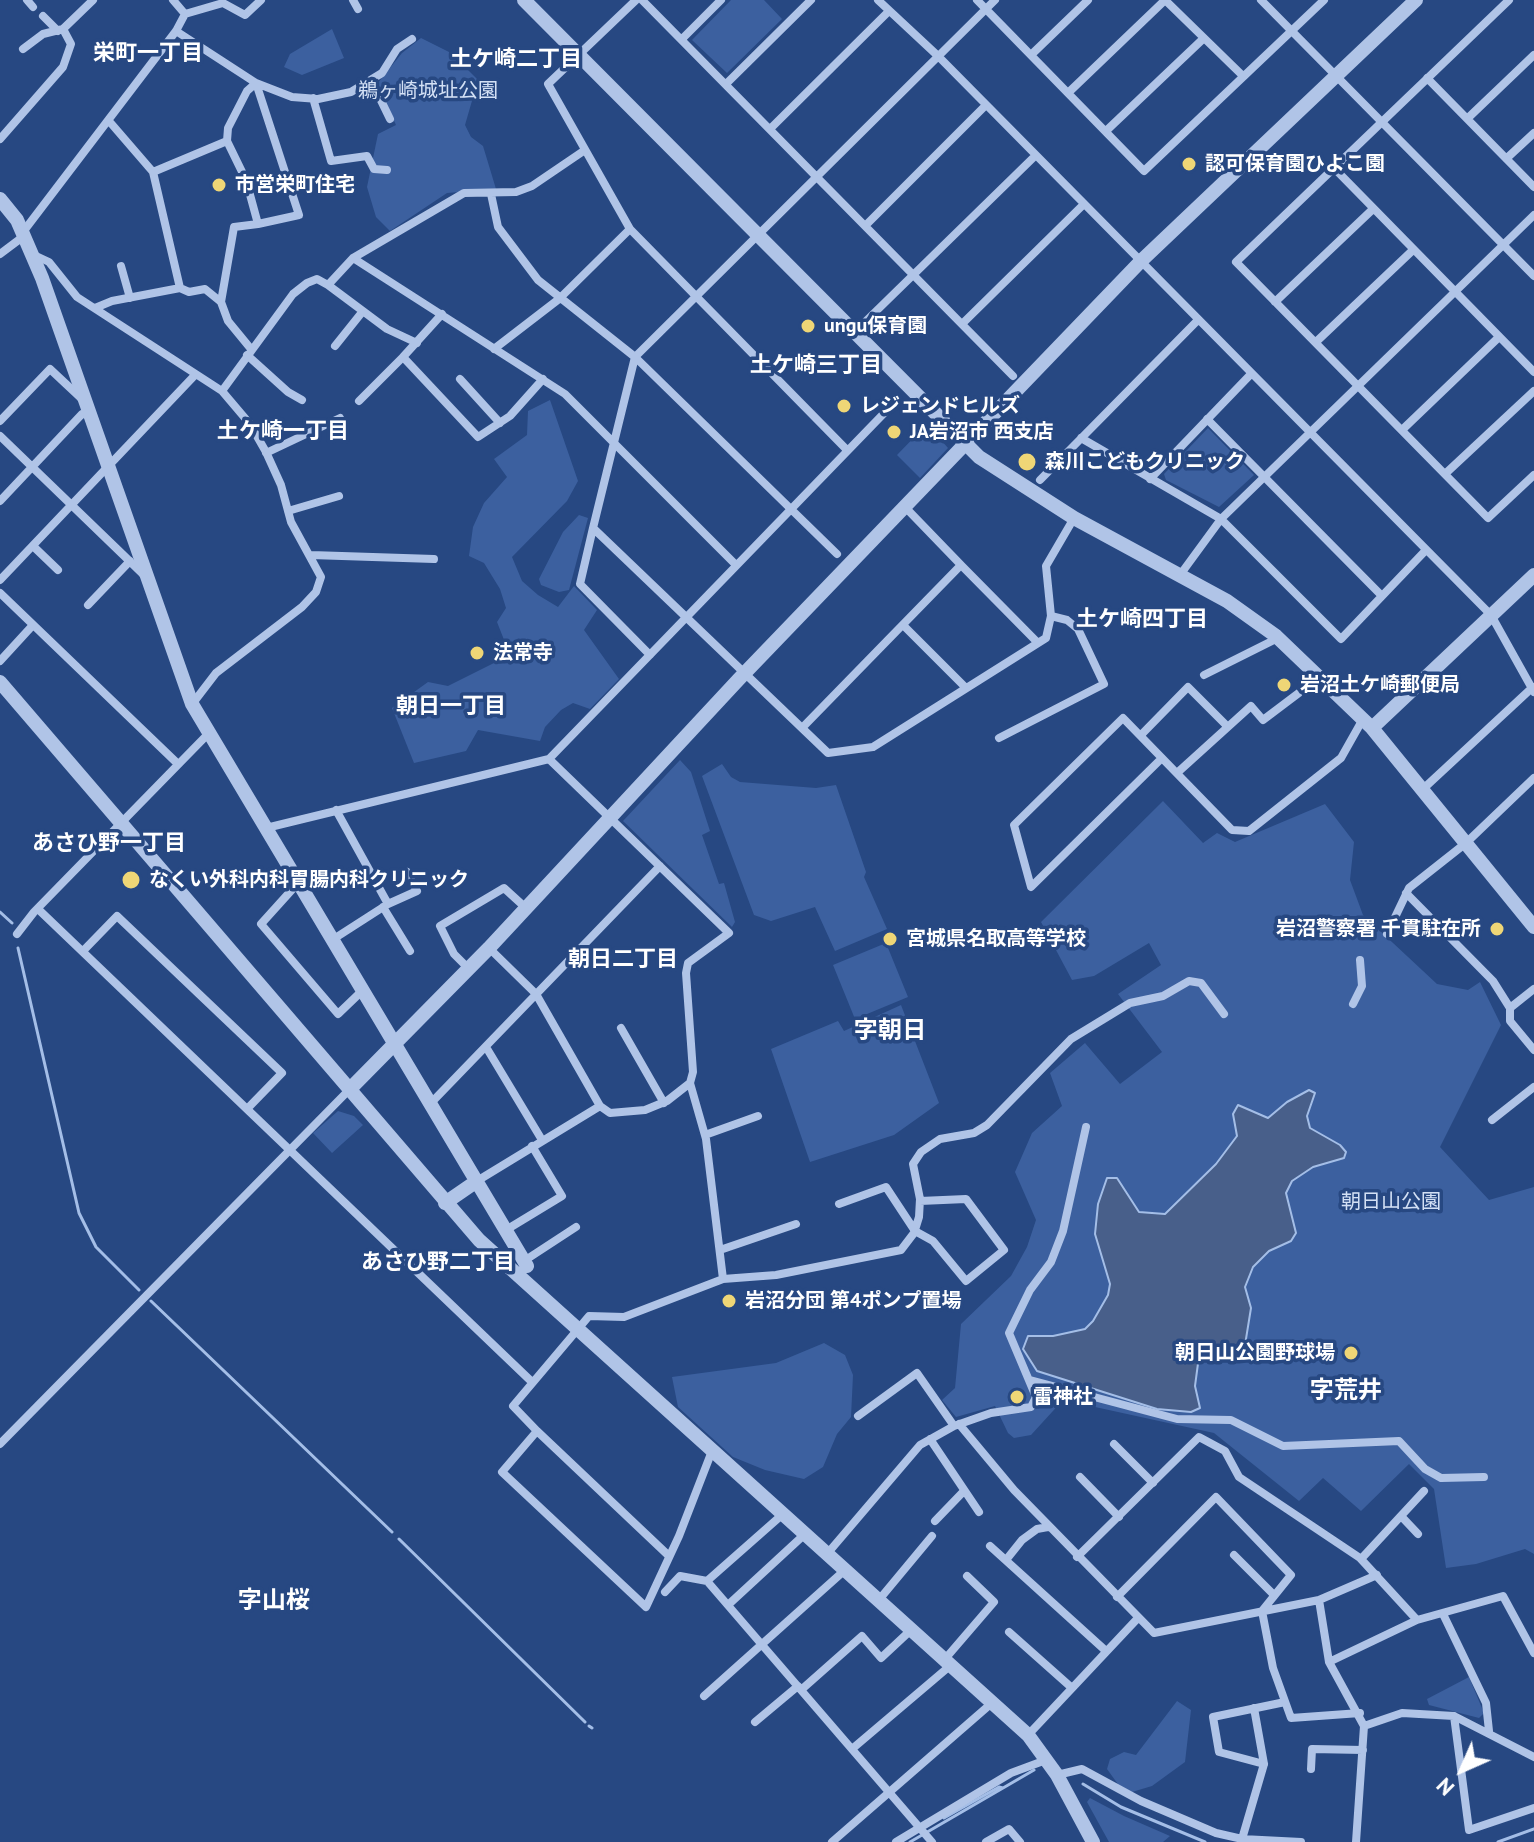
<!DOCTYPE html>
<html>
<head>
<meta charset="utf-8">
<style>
  body { margin:0 }
  #map { position:relative; width:1534px; height:1842px; overflow:hidden; background:#274882; font-family:"PT Sans",sans-serif }
  canvas { display:block }
  .north { position:absolute; left:1422px; top:1730px; width:80px; height:80px; -webkit-text-stroke:6px #274882; paint-order:stroke; rotate:225deg; font-size:22px; font-weight:700; line-height:32px; text-align:center; color:#fff }
  .north::after { content:''; display:block; margin:auto; width:28px; height:36px; background:#fff; clip-path:polygon(50% 0,100% 100%,50% 72%,0 100%) }
</style>
</head>
<body>
<div id="map">
<canvas width="1534" height="1842"></canvas>
<div class="north">N</div>
</div>
<script>
const ctx = document.querySelector('canvas').getContext('2d');
ctx.lineJoin = 'round';
function paint(path, color) { ctx.fillStyle = color; ctx.fill(path, 'evenodd'); }
const toPath = rows => new Path2D(rows.map(r => 'M' + r).join(''));
function stroke(path, color, width, dash) { ctx.strokeStyle = color; ctx.lineWidth = width; ctx.lineCap = dash ? 'butt' : 'round'; ctx.setLineDash(dash || []); ctx.stroke(path); }
function write(font, color, halo, rows, align = 'center') {
  ctx.font = font + ' "PT Sans","Noto Sans JP",sans-serif'; ctx.lineWidth = 7; ctx.setLineDash([]); ctx.textBaseline = 'middle'; ctx.strokeStyle = halo; ctx.fillStyle = color; for (const [text, x, y, turn = 0] of rows) {
    ctx.save(); ctx.translate(x, y); ctx.rotate((+turn || 0) * Math.PI / 180); ctx.textAlign = isNaN(turn) ? turn : align; if (halo) ctx.strokeText(text, 0, 0); ctx.fillText(text, 0, 0); ctx.restore();
  }
}
paint(toPath([
  [731,0,764,0,782,19,727,73,692,40],
  [332,29,344,58,302,75,284,67,290,54],
  [421,38,451,53,478,80,465,125,471,137,483,146,496,189,447,193,390,231,376,217,367,187,378,134,396,125,377,84,402,53],
  [550,400,578,481,567,501,512,557,522,581,538,595,558,607,574,586,597,610,584,630,619,679,590,709,573,703,561,710,545,727,540,741,478,730,466,751,414,763,392,708,428,682,448,686,510,655,497,622,506,608,500,589,484,563,469,556,473,527,484,503,507,477,494,459,527,435,528,411],
  [927,424,948,448,920,478,897,455],
  [1208,428,1254,475,1219,507,1166,480,1164,474],
  [579,515,588,518,569,590,559,592,541,585,539,579,563,532],
  [680,760,691,772,710,831,702,835,719,884,724,883,735,922,732,927,623,821],
  [722,764,731,777,740,782,816,788,836,785,866,872,864,877,887,929,835,951,815,907,771,921,754,915,702,776],
  [1163,801,1203,843,1217,833,1235,842,1325,804,1354,842,1350,880,1363,915,1437,984,1468,990,1480,982,1501,1025,1440,1147,1489,1200,1534,1187,1534,1554,1525,1549,1476,1564,1446,1568,1434,1489,1409,1464,1361,1511,1323,1478,1299,1501,1214,1433,1063,1400,1031,1435,1014,1438,1008,1433,995,1406,956,1417,942,1400,955,1388,961,1324,1011,1276,1027,1247,1036,1220,1015,1172,1032,1133,1062,1106,1050,1073,1085,1043,1120,1084,1162,1052,1118,994,1161,965,1149,943,1094,976,1072,980,1041,922],
  [886,943,908,997,855,1019,833,965],
  [901,1005,939,1103,894,1135,810,1162,771,1049,838,1021,844,1031],
  [338,1111,354,1116,363,1125,332,1153,313,1133],
  [824,1343,845,1355,853,1375,851,1417,837,1434,823,1467,804,1479,765,1470,733,1457,678,1407,672,1377,776,1363],
  [1469,1677,1484,1713,1479,1718,1429,1705,1427,1699],
  [1177,1701,1191,1710,1185,1762,1152,1786,1132,1792,1120,1787,1107,1769,1110,1759,1124,1752,1136,1755],
  [1090,1798,1124,1816,1170,1836,1163,1842,1109,1842,1087,1802]
]), '#3c609f');
const water = toPath([
  [1309,1090,1315,1093,1307,1116,1310,1128,1340,1145,1346,1152,1344,1158,1313,1167,1292,1181,1286,1193,1296,1233,1291,1241,1269,1251,1253,1267,1245,1287,1251,1308,1245,1345,1199,1356,1195,1386,1200,1408,1191,1412,1157,1409,1037,1371,1023,1349,1028,1336,1053,1336,1085,1329,1093,1321,1108,1295,1110,1284,1095,1234,1098,1204,1107,1178,1117,1178,1139,1212,1165,1214,1216,1164,1237,1136,1233,1114,1238,1105,1268,1118,1287,1102,1309,1090]
]);
paint(water, '#485f8a');
stroke(water, '#a4bee7', 2);
stroke(toPath([
  [0,912,12,923],
  [18,948,79,1213,96,1247,139,1290],
  [151,1301,392,1532],
  [399,1539,585,1722],
  [589,1726,592,1728],
  [1083,1784,1121,1807,1205,1842],
  [944,1818,999,1787,1003,1788],
  [910,1842,1034,1770],
  [1498,1842,1534,1829]
]), '#a4bee7', 3);
stroke(toPath([
  [27,0,33,7],
  [353,0,358,9],
  [636,0,548,84,630,229,847,450],
  [642,0,1013,376],
  [878,0,938,56,1491,615,1534,692],
  [977,0,1144,171,1324,0],
  [995,0,635,357,593,528,828,753,873,747,1046,638,1051,616,1046,566,1074,518],
  [1165,0,1243,76],
  [1261,0,1534,276],
  [1509,0,1236,262,1488,518,1534,475],
  [185,14,223,3,245,15,261,0],
  [43,16,58,31],
  [176,31,256,83,299,215,258,224,246,180,227,141],
  [682,39,721,0],
  [23,49,43,34,63,29,93,0],
  [1031,55,1088,0],
  [1427,78,1534,187],
  [372,82,390,119],
  [726,84,811,0],
  [1068,93,1165,0],
  [313,98,331,161,367,156,374,169,387,170],
  [1468,118,1534,55],
  [109,121,153,172,227,141,228,128,247,91,256,83,292,97,318,99,351,92,382,73,397,49,412,39],
  [770,129,889,11],
  [1106,131,1204,38],
  [0,139,63,67,71,44,63,29],
  [1507,158,1534,133],
  [1334,168,1534,372],
  [491,194,498,227,538,280,635,357,837,554],
  [866,225,985,106],
  [23,232,176,31,185,14,173,0],
  [0,254,24,236],
  [34,255,49,262,77,297,222,391,250,424,266,452,281,485,291,522,321,577,316,592,302,607,216,673,193,703],
  [353,258,565,394,735,564],
  [121,266,130,298],
  [328,285,387,329,417,343],
  [180,288,189,292,205,289,221,302],
  [1275,302,1373,209],
  [95,308,112,301,180,288,153,172],
  [442,314,403,357,478,437,510,416,543,379],
  [866,321,1035,156],
  [962,324,1084,204],
  [1316,342,1413,250],
  [335,346,363,311],
  [251,349,228,321,221,302,234,227,258,224],
  [494,349,559,299,630,229],
  [247,355,288,392,302,400],
  [460,379,500,423],
  [222,391,293,294,307,283,317,279,328,285,353,258,464,193,516,192,532,186,585,150],
  [359,401,403,357],
  [1207,419,1382,596],
  [0,421,50,369,82,399],
  [1402,430,1499,337],
  [0,436,145,576],
  [1081,438,1221,519,1341,639,1426,550],
  [266,453,340,418],
  [1445,474,1534,391],
  [1150,479,1251,374],
  [1040,480,1198,320],
  [0,501,82,414,90,415],
  [905,507,961,565],
  [288,511,339,496],
  [593,528,580,584,650,655],
  [33,546,58,570],
  [311,555,434,559],
  [1180,575,1221,519,1534,215],
  [0,580,195,375],
  [0,593,178,764],
  [88,605,130,561],
  [903,625,966,688],
  [0,661,33,625],
  [1204,675,1278,638],
  [802,728,961,565,1038,643],
  [1141,735,1188,687,1226,725],
  [999,738,1104,684,1078,629,1067,620,1051,616],
  [1162,758,1031,887,1014,825,1123,718,1232,830,1249,831,1341,758,1363,719],
  [549,759,729,933,688,963,686,973,693,1072,690,1083,706,1139,723,1279],
  [1177,773,1251,706,1263,720,1320,677],
  [1423,789,1533,687],
  [266,828,549,759,891,406],
  [298,883,261,924,338,1014,363,990],
  [1406,893,1493,981,1510,1008,1510,1021,1534,1050],
  [388,904,417,891,407,872],
  [383,907,410,951],
  [38,909,532,1382],
  [17,934,34,912,208,734],
  [1387,934,1409,888,1466,843,1534,778],
  [332,940,388,904,336,810],
  [489,948,536,994,600,1106,610,1113,645,1110,667,1101,690,1083],
  [83,951,117,916,282,1073,247,1109],
  [469,969,454,954,440,926,504,888,527,909],
  [1353,1004,1362,986,1360,960],
  [1510,1008,1534,989],
  [621,1028,664,1103],
  [486,1047,542,1140],
  [431,1103,660,866],
  [1492,1120,1534,1087],
  [705,1135,758,1116],
  [477,1181,600,1106],
  [839,1204,886,1187,915,1231,933,1241,966,1281,1004,1250,966,1199,920,1201],
  [506,1230,562,1196,532,1146],
  [720,1250,796,1224],
  [524,1261,576,1227],
  [1030,1380,1177,1419,1231,1420,1283,1446,1399,1441,1425,1469,1441,1478,1484,1477],
  [858,1416,917,1373,954,1426],
  [959,1424,1014,1490,1154,1633,1319,1600,1377,1575],
  [537,1431,669,1556],
  [930,1439,979,1512],
  [0,1444,349,1090],
  [1114,1444,1153,1483],
  [712,1451,679,1536,646,1607,502,1472,537,1431,513,1406,589,1316,624,1317,723,1279,776,1275,901,1250,914,1233,919,1217,920,1199,913,1164,921,1152,940,1139,974,1133,987,1125,1071,1039,1130,1003,1163,996,1189,981,1201,983,1224,1014],
  [1080,1477,1119,1517],
  [783,1514,707,1581,932,1842],
  [1401,1516,1418,1534],
  [935,1521,963,1492],
  [990,1546,1106,1651],
  [827,1554,920,1445,954,1426,991,1413,1031,1407,1036,1397,1009,1333,1030,1290,1051,1262,1063,1231,1086,1127],
  [1234,1555,1274,1595],
  [1077,1557,1199,1437,1225,1451,1239,1477,1360,1558,1417,1620,1503,1596,1534,1653],
  [1361,1559,1424,1491],
  [1006,1560,1022,1540,1037,1529,1048,1527],
  [665,1592,680,1576,707,1581],
  [1117,1597,1216,1497,1291,1575,1262,1611,1273,1668,1291,1718,1360,1713],
  [1319,1600,1329,1662,1364,1726,1356,1842],
  [878,1601,932,1536],
  [728,1605,805,1534],
  [1443,1614,1486,1703,1489,1731],
  [1009,1632,1072,1688],
  [945,1659,994,1602,967,1576],
  [1329,1662,1417,1620],
  [801,1690,862,1636,881,1658,911,1630],
  [704,1696,845,1570],
  [1254,1708,1264,1764],
  [1454,1716,1469,1830,1534,1808],
  [755,1722,798,1686],
  [1364,1726,1402,1713,1454,1716,1534,1757],
  [1028,1735,1138,1618],
  [852,1749,951,1665],
  [1311,1769,1312,1749,1363,1750],
  [1057,1775,1082,1769,1141,1801,1216,1833,1242,1839,1301,1842],
  [1242,1839,1264,1764,1219,1752,1213,1717,1285,1702],
  [832,1842,993,1702],
  [896,1842,1011,1773,1046,1760],
  [986,1842,1009,1829,1020,1842]
]), '#b0c4e7', 8);
stroke(toPath([
  [524,0,979,457,1074,518,1227,601,1276,636,1372,728,1534,927],
  [0,199,17,220,42,278,192,704,527,1266],
  [0,682,479,1240,1028,1735,1057,1775,1093,1842],
  [1372,728,1534,575],
  [349,1090,489,948,739,679,1141,261,1416,0],
  [445,1203,477,1181]
]), '#b0c4e7', 14);
for (const [x, y, r, color] of [
  [1189,164,8,"#efd676"],
  [219,185,8,"#efd676"],
  [808,326,8,"#efd676"],
  [844,406,8,"#efd676"],
  [894,432,8,"#efd676"],
  [1027,462,10,"#efd676"],
  [477,653,8,"#efd676"],
  [1284,685,8,"#efd676"],
  [131,880,10,"#efd676"],
  [1497,929,8,"#efd676"],
  [890,939,8,"#efd676"],
  [729,1301,8,"#efd676"],
  [1351,1353,8,"#efd676"],
  [1017,1397,8,"#efd676"]
]) { const dot = new Path2D(); dot.arc(x, y, r, 0, 2 * Math.PI); ctx.fillStyle = color; ctx.fill(dot); stroke(dot, '#274882', 3); }
write('20px', '#d3e0f5', '#274882', [
  ["鵜ヶ崎城址公園",428,91],
  ["朝日山公園",1391,1202]
]);
write('bold 20px', '#fff', '#274882', [
  ["認可保育園ひよこ園",1205,164],
  ["市営栄町住宅",235,185],
  ["ungu保育園",824,326],
  ["レジェンドヒルズ",860,406],
  ["JA岩沼市 西支店",910,432],
  ["森川こどもクリニック",1045,462],
  ["法常寺",493,653],
  ["岩沼土ケ崎郵便局",1300,685],
  ["なくい外科内科胃腸内科クリニック",149,880],
  ["岩沼警察署 千貫駐在所",1481,929,"right"],
  ["宮城県名取高等学校",906,939],
  ["岩沼分団 第4ポンプ置場",745,1301],
  ["朝日山公園野球場",1335,1353,"right"],
  ["雷神社",1033,1397]
], 'left');
write('bold 22px', '#fff', '#274882', [
  ["栄町一丁目",148,54],
  ["土ケ崎二丁目",516,60],
  ["土ケ崎三丁目",816,366],
  ["土ケ崎一丁目",283,432],
  ["土ケ崎四丁目",1142,620],
  ["朝日一丁目",451,707],
  ["あさひ野一丁目",109,844],
  ["朝日二丁目",623,960],
  ["あさひ野二丁目",438,1263]
]);
write('bold 24px', '#fff', '#274882', [
  ["字朝日",890,1031],
  ["字荒井",1346,1391],
  ["字山桜",274,1601]
]);
</script>
</body>
</html>
